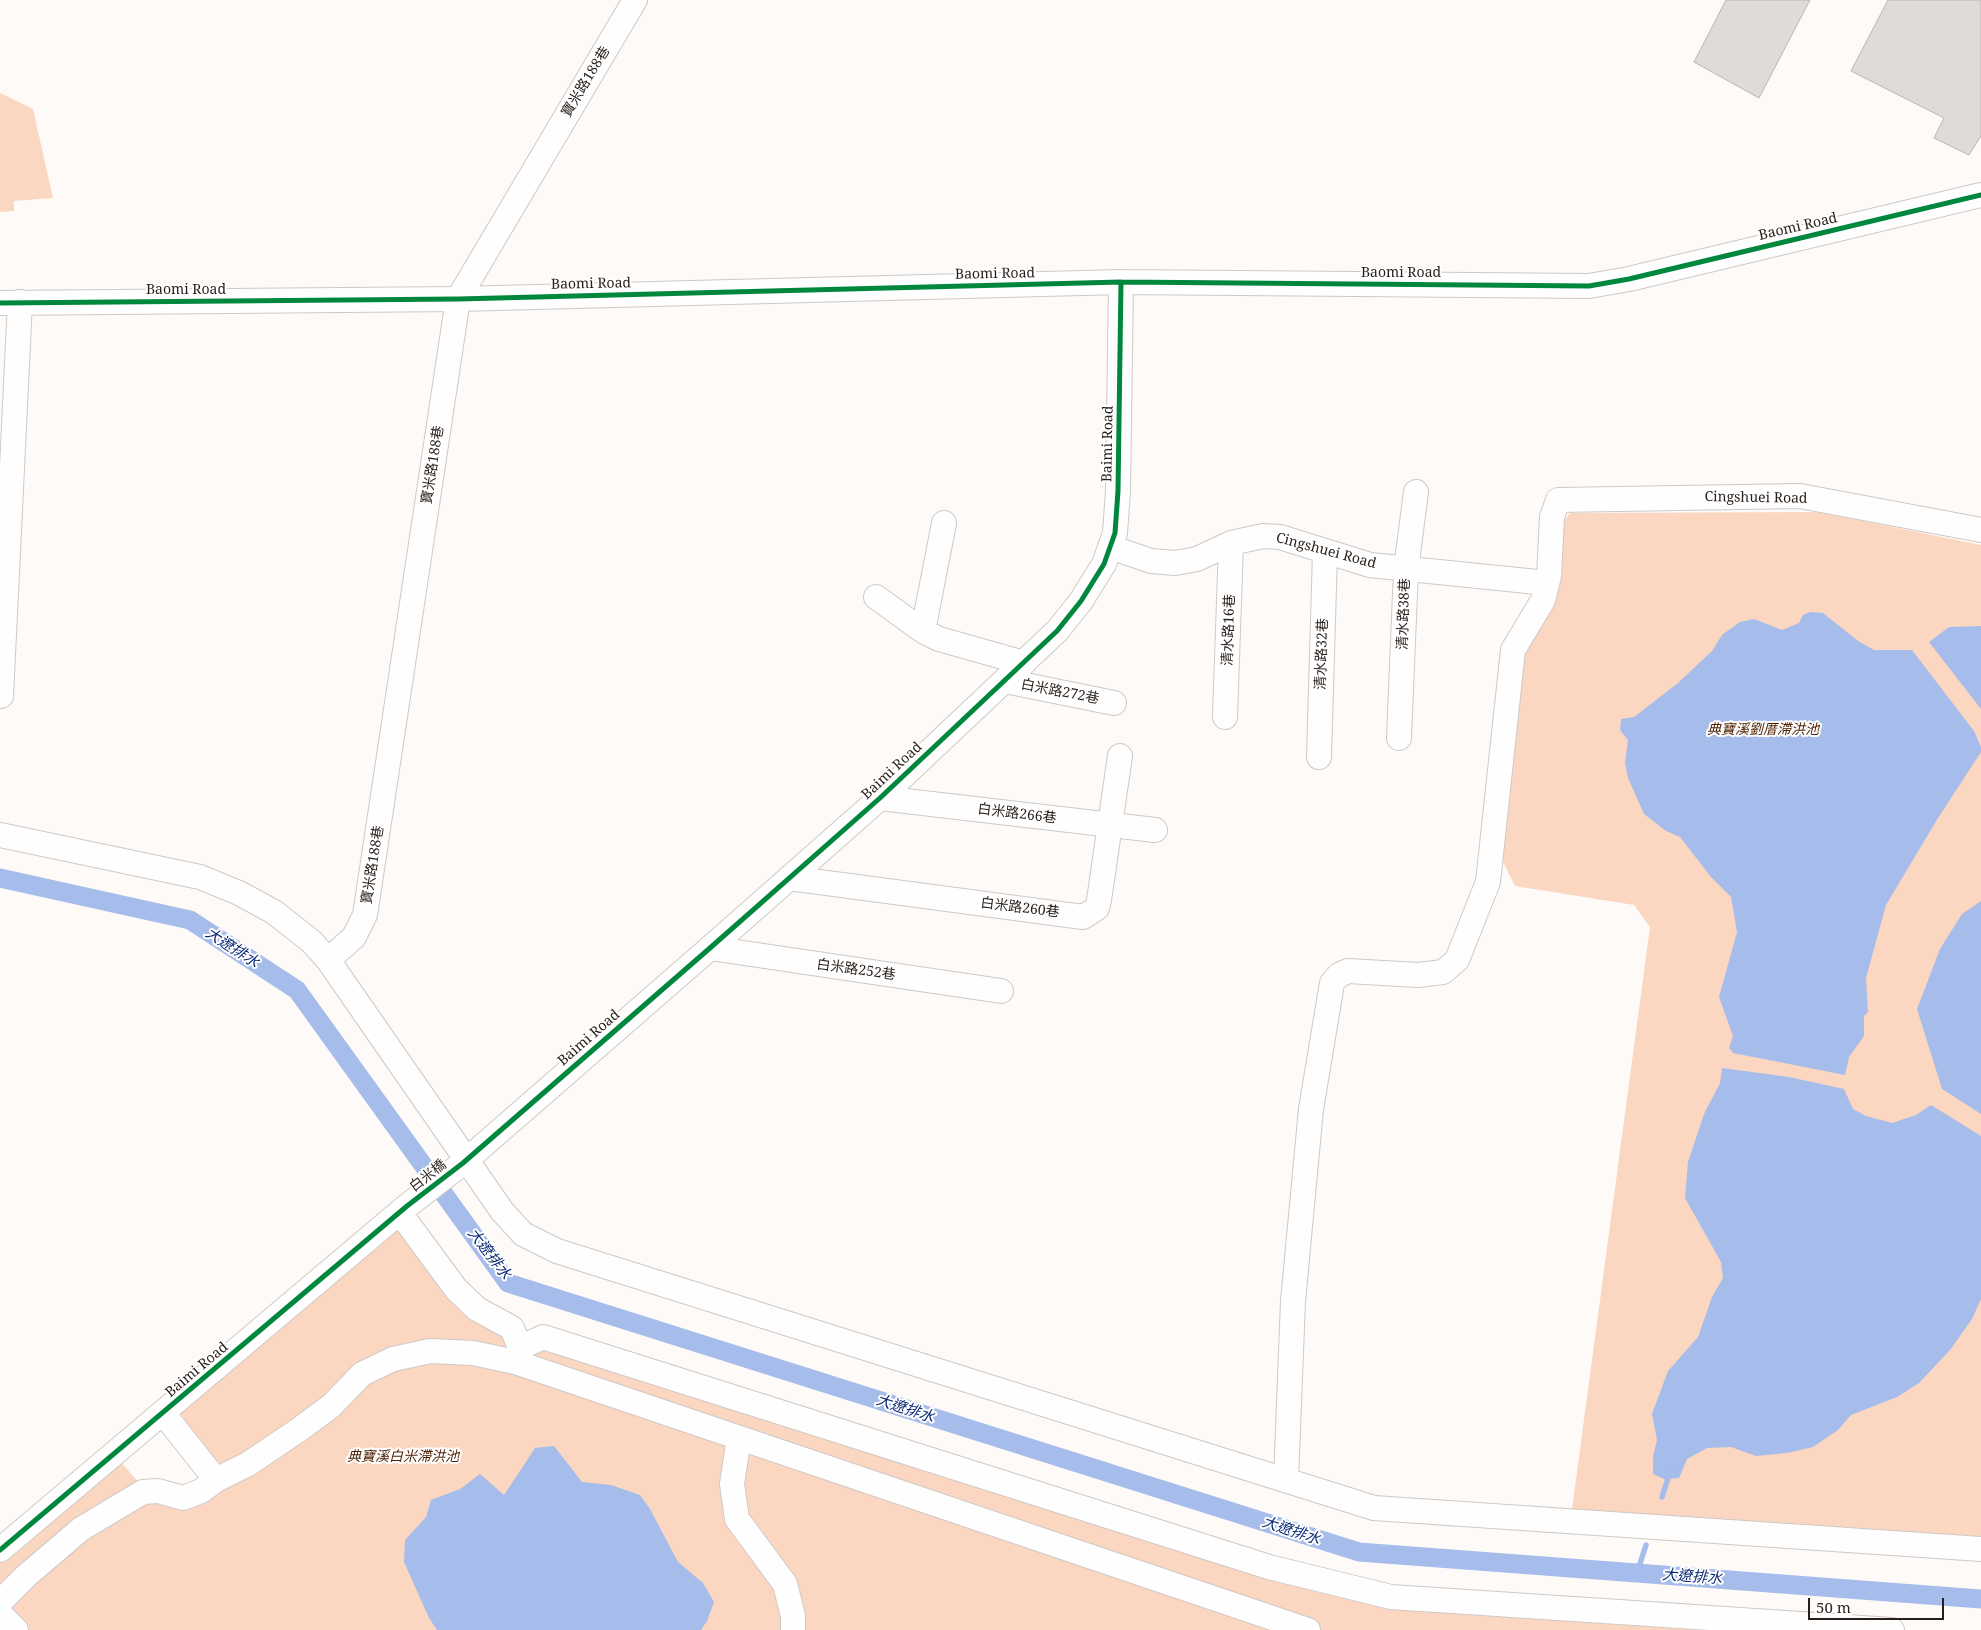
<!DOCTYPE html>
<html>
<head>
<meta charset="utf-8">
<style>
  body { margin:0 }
  #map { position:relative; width:1981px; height:1630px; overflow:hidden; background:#fdfaf8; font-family:"Noto Serif",serif }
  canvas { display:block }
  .scale { position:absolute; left:1808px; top:1598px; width:136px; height:22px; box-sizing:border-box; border:2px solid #291f1a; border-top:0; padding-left:6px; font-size:15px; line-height:18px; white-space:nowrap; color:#291f1a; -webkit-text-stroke:4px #fff; paint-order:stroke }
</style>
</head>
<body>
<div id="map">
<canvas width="1981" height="1630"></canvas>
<div class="scale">50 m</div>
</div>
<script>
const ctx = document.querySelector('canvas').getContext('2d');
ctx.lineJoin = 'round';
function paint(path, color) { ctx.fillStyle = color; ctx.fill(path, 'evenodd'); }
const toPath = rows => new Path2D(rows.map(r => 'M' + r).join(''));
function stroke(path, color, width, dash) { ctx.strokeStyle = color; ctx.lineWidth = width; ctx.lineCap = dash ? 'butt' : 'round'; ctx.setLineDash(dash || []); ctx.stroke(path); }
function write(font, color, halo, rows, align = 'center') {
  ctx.font = font + ' "Noto Serif","Noto Sans TC",serif'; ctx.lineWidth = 4; ctx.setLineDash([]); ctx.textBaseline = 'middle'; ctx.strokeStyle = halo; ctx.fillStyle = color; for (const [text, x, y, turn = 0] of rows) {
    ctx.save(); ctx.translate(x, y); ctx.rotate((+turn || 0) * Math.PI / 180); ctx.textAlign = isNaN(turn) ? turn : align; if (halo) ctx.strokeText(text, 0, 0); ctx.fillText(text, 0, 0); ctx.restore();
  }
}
paint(toPath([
  [0,93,33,109,53,198,14,201,14,211,0,212],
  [1819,512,1981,545,1981,1538,1572,1509,1650,927,1634,905,1515,886,1502,860,1521,644,1556,531,1570,513],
  [401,1216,491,1308,536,1338,1363,1598,1780,1630,0,1630,0,1559,121,1462,153,1499,193,1507,229,1482,217,1460,204,1452,180,1412]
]), '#fbd7c2');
paint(toPath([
  [1810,612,1823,613,1858,641,1874,650,1912,650,1974,731,1981,747,1981,752,1938,818,1886,905,1866,978,1868,1012,1864,1016,1864,1036,1849,1057,1845,1075,1733,1053,1729,1048,1733,1036,1719,997,1737,932,1731,897,1711,877,1680,837,1666,831,1644,814,1628,778,1625,763,1628,740,1620,730,1621,719,1634,717,1678,683,1712,651,1722,635,1740,622,1754,619,1782,630,1799,623,1803,615],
  [1981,626,1981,709,1929,642,1949,627],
  [1981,901,1981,1114,1942,1089,1917,1009,1940,949,1962,914],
  [1722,1068,1789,1077,1844,1089,1853,1109,1866,1116,1892,1123,1916,1115,1931,1105,1981,1136,1981,1299,1972,1319,1950,1350,1919,1383,1897,1397,1851,1415,1838,1430,1813,1447,1787,1453,1756,1456,1731,1447,1707,1448,1687,1459,1679,1478,1664,1479,1653,1474,1653,1457,1657,1440,1652,1414,1668,1371,1698,1337,1712,1297,1723,1278,1721,1262,1685,1198,1688,1162,1704,1114,1720,1083],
  [554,1446,582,1482,611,1485,640,1495,650,1509,678,1562,703,1583,714,1602,707,1621,701,1630,437,1630,429,1618,404,1562,405,1540,426,1517,431,1500,460,1489,480,1474,504,1495,535,1448]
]), '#a6bcea');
stroke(toPath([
  [1662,1497,1670,1472],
  [1637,1573,1646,1545]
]), '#a6bcea', 5.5);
stroke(toPath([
  [0,878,190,920,297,990,508,1283,1359,1552,1981,1599]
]), '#a6bcea', 19);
const building = toPath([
  [1726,0,1810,0,1759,98,1694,62,1726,0],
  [1888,0,1981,0,1981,136,1969,155,1934,138,1944,118,1851,71,1888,0]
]);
paint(building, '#e1dbd8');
stroke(building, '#bbb5b2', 1);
const minor = toPath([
  [0,303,458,299,1121,282,1589,286,1629,279,1981,195],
  [1110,547,1151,561,1175,563,1197,559,1231,543,1263,536,1280,537,1370,565,1547,583],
  [876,597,923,631,939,639,1024,663],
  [923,631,944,523],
  [1005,681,1114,703],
  [1,696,20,302],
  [1225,717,1231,543],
  [1399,738,1406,569,1416,492],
  [1319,757,1325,552],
  [880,798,1155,830],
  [0,835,200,877,239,893,274,912,312,942,328,960,502,1211,523,1234,557,1251,1374,1508,1981,1549],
  [789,878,1083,917,1097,908,1099,900,1120,756],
  [710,948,1001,991],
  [328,960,354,937,365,915,458,299,635,0],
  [400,1213,456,1289,477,1309,512,1328,520,1348,515,1362],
  [520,1348,543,1337,1269,1567,1391,1597,1892,1630],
  [163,1413,216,1480],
  [739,1438,732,1484,737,1519,785,1584,793,1616,793,1630],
  [1286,1480,1293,1301,1311,1109,1332,983,1339,975,1348,971,1418,975,1443,972,1457,960,1488,882,1513,650,1543,600,1549,576,1552,517,1558,500,1800,496,1981,530],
  [0,1550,407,1206,463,1163,710,948,880,798,1057,631,1081,601,1104,564,1115,533,1118,491,1121,282],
  [0,1602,26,1576,81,1529,143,1492,158,1491,183,1498,201,1491,216,1480,248,1464,300,1429,331,1406,362,1374,393,1359,430,1351,473,1353,515,1362,1308,1630],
  [0,1614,16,1630]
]);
stroke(minor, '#cfc9c5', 26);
stroke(minor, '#fffefe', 24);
stroke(toPath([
  [0,303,458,299,1121,282,1589,286,1629,279,1981,195],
  [0,1550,407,1206,463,1163,710,948,880,798,1057,631,1081,601,1104,564,1115,533,1118,491,1121,282]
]), '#00873e', 5);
write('14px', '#291f1a', '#fff', [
  ["寶米路188巷",586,82,-59],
  ["Baomi Road",1798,227,-13],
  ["Baomi Road",1401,273],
  ["Baomi Road",995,274,-1],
  ["Baomi Road",591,284,-1],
  ["Baomi Road",186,290],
  ["Baimi Road",1108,444,-89],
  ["寶米路188巷",433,465,-81],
  ["Cingshuei Road",1756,498,1],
  ["Cingshuei Road",1326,551,15],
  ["清水路38巷",1404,614,-88],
  ["清水路16巷",1229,630,-88],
  ["清水路32巷",1322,654,-88],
  ["白米路272巷",1060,692,11],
  ["Baimi Road",892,771,-43],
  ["白米路266巷",1017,814,7],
  ["寶米路188巷",373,865,-81],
  ["白米路260巷",1020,908,7],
  ["白米路252巷",856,970,8],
  ["Baimi Road",589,1038,-41],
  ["白米橋",428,1176,-38],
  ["Baimi Road",197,1370,-40]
]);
write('italic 14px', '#4c1f00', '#fff', [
  ["典寶溪劉厝滯洪池",1763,730],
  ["典寶溪白米滯洪池",403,1457]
]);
write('italic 15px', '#0c2b76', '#fff', [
  ["大遼排水",232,948,33],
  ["大遼排水",489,1254,52],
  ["大遼排水",905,1409,18],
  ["大遼排水",1291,1531,18],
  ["大遼排水",1692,1577,4]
]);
</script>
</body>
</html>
